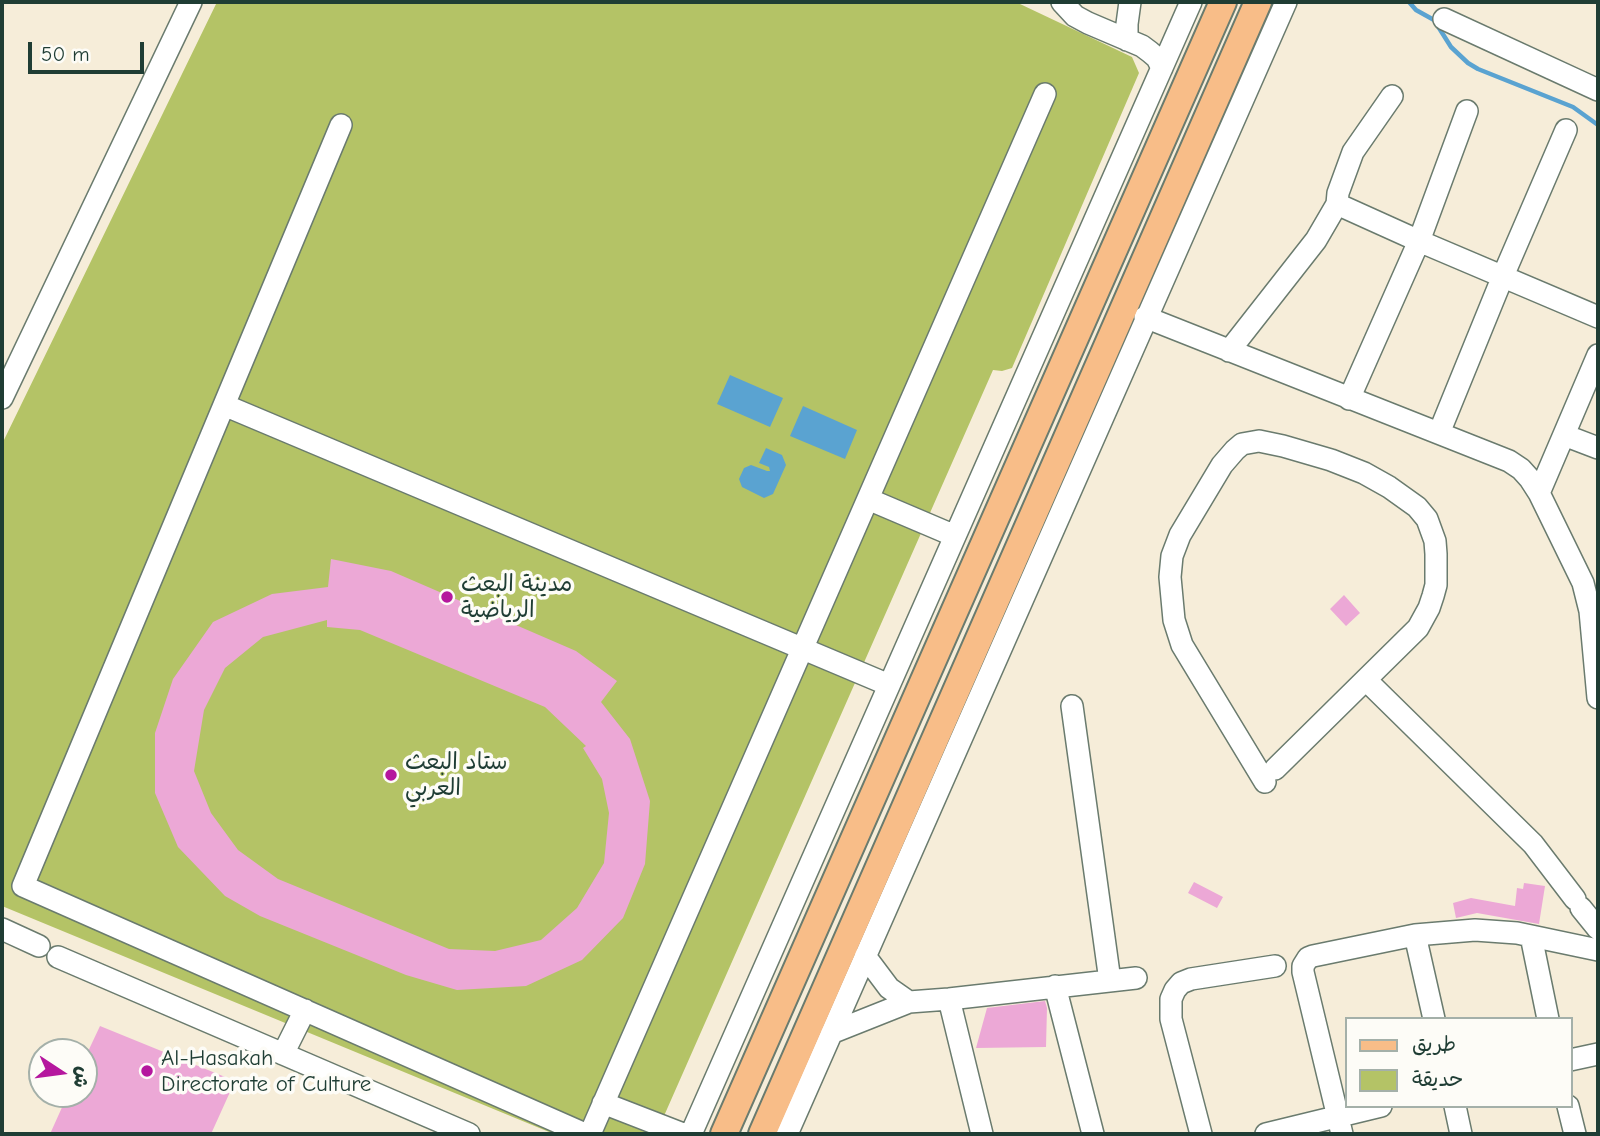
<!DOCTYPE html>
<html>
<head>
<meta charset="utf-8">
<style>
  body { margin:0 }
  #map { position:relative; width:1600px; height:1136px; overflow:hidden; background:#f6edd9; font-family:"Comic Neue","Playpen Sans Arabic",sans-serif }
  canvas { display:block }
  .frame { position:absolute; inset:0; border:4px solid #1f3d34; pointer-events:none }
  .legend { position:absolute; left:1345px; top:1017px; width:228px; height:91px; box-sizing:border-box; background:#fdfcf7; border:2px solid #a4b0a9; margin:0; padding:9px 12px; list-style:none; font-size:21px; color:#1f3d34 }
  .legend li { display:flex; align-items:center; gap:14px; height:35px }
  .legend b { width:35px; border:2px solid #a4b0a9 }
  .north { position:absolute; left:28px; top:1038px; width:70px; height:70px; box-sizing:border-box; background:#fdfcf7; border:2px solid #a4b0a9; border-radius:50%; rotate:103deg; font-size:19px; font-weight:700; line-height:28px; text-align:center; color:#1f3d34 }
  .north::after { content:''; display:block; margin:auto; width:24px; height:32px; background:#b5179e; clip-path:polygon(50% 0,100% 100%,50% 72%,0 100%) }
  .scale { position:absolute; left:28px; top:42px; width:116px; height:32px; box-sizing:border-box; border:4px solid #1f3d34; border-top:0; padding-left:9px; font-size:21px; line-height:24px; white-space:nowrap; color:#1f3d34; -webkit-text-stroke:5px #fdfcf7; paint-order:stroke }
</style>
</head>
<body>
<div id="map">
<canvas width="1600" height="1136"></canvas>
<div class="frame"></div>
<ul class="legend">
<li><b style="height:9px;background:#f8bd88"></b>طريق</li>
<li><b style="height:19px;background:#b4c366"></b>حديقة</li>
</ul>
<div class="north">ش</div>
<div class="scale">50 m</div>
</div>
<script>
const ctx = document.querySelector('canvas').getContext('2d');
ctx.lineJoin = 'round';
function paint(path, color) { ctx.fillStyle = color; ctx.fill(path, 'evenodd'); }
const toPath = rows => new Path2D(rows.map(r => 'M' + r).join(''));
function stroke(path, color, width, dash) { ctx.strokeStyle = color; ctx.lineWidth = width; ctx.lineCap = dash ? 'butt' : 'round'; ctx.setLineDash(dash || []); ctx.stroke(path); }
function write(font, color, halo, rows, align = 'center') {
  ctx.font = font + ' "Comic Neue","Playpen Sans Arabic",sans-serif'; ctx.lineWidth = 7; ctx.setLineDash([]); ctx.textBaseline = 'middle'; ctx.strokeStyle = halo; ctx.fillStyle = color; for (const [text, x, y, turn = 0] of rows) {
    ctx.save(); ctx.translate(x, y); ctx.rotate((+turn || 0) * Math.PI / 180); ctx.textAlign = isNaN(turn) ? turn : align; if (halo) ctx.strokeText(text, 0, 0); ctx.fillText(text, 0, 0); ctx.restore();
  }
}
paint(toPath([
  [217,2,1021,2,1020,4,1132,57,1139,73,1012,368,1002,371,993,370,656,1134,554,1134,2,906,2,444]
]), '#b4c366');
paint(toPath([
  [730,375,783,398,770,427,717,404],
  [803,406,857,430,845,459,790,436],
  [766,448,782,455,786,465,773,494,764,498,742,487,739,479,744,468,751,465,767,471,770,471,769,467,759,463]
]), '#5aa3d1');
stroke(toPath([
  [1409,2,1416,10,1434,20,1451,47,1468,63,1478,69,1573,107,1598,125]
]), '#5aa3d1', 4.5);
paint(toPath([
  [331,559,391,571,576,651,617,681,601,702,630,739,650,801,645,864,623,918,582,960,526,986,457,990,406,975,260,916,225,896,178,847,155,793,155,733,173,679,213,622,272,594,328,587],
  [327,620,327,627,360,630,545,707,586,746,583,748,602,779,609,813,604,863,577,908,541,940,495,951,449,949,278,879,238,850,211,813,194,771,204,710,225,668,263,637],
  [1344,595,1360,613,1346,626,1330,609],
  [1194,882,1223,897,1217,908,1188,893],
  [1524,883,1545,886,1539,924,1477,913,1456,918,1453,903,1471,898,1515,906,1517,888,1523,889],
  [1045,1001,1047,1008,1046,1047,976,1048,987,1008],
  [100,1026,235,1081,211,1134,50,1134,68,1094,84,1094,84,1060]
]), '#eca8d6');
const minor = toPath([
  [1062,2,1075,16,1088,23,1142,46,1150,52,1157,58,1162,68],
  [1444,19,1598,90],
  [1127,40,1127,24,1130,2],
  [341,125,23,886,585,1134],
  [1337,204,1419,241,1598,317],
  [1145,317,1509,461,1521,469,1530,479,1539,493,1583,583,1590,611,1598,698],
  [1229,351,1316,240,1337,204,1338,193,1353,152,1392,96],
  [2,398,191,2],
  [1349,399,1419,241,1467,111],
  [224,405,889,685],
  [1439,433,1503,276,1566,130],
  [1564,435,1598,448],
  [1539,493,1598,355],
  [868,499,955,536],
  [1366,680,1533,844,1575,899],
  [1072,706,1110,981],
  [1265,782,1182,645,1174,620,1170,577,1172,556,1180,535,1222,465,1235,450,1242,444,1259,441,1283,446,1331,460,1364,473,1389,487,1417,507,1427,519,1435,541,1436,554,1436,585,1433,596,1429,608,1418,628,1275,769],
  [1581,908,1598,929],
  [2,929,39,946],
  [1415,935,1434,1019],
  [1531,936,1548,1019],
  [58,957,469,1134],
  [1055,986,1093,1134],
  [949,999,982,1134],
  [909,1002,949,999,1136,978],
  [831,1033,909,1002,889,988,865,956],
  [283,1054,305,1010],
  [1570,1060,1598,1054],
  [603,1103,683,1134],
  [1455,1106,1461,1134],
  [1568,1106,1575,1134],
  [590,1134,1045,94],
  [691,1134,1191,2],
  [787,1134,1286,2],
  [1201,1134,1171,1019,1171,999,1175,990,1181,983,1191,979,1275,966],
  [1266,1134,1381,1106],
  [1342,1134,1303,972,1303,966,1308,958,1313,956,1415,935,1475,930,1517,933,1598,950]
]);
const major = toPath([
  [724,1134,1223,2],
  [762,1134,1258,2]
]);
stroke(minor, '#6a7b6e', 24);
stroke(major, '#6a7b6e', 30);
stroke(minor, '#fff', 21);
stroke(major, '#f8bd88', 26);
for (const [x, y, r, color] of [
  [447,597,7,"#b5179e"],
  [391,775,7,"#b5179e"],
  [147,1071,7,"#b5179e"]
]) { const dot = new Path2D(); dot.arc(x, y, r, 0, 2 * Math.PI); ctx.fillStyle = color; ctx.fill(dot); stroke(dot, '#fdfcf7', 2.5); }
write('23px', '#1f3d34', '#fdfcf7', [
  ["مدينة البعث",461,584],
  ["الرياضية",461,610],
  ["ستاد البعث",405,762],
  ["العربي",405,788],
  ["Al-Hasakah",161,1058],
  ["Directorate of Culture",161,1084]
], 'left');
</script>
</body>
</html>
